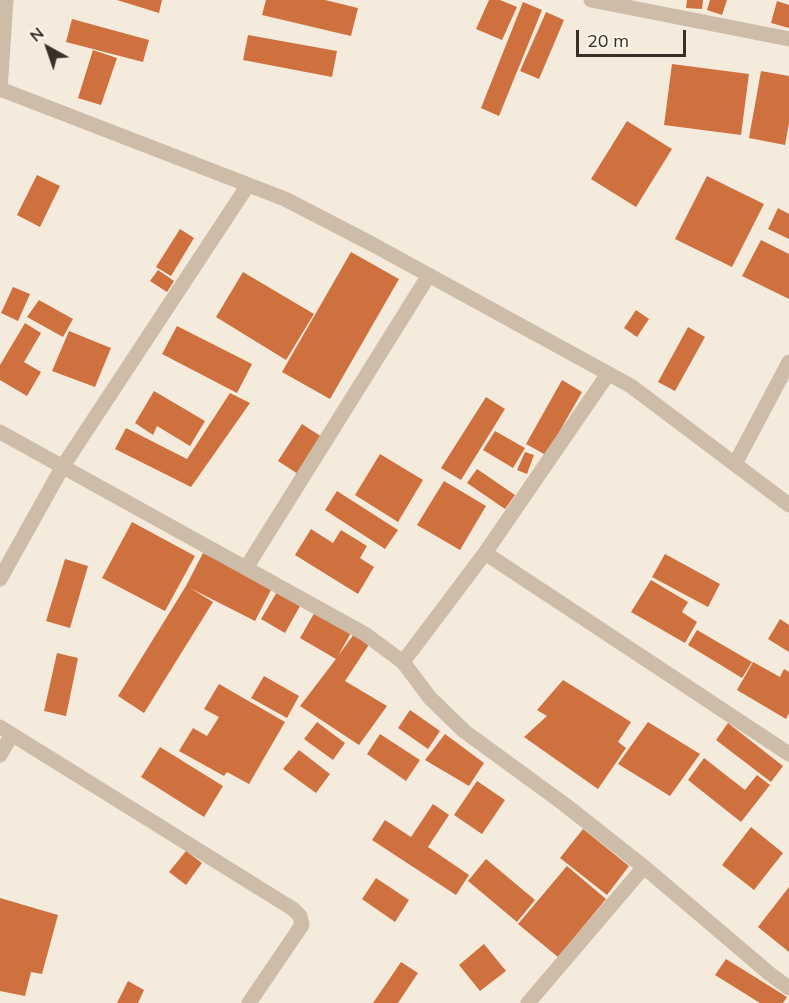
<!DOCTYPE html>
<html>
<head>
<meta charset="utf-8">
<style>
  body { margin:0 }
  #map { position:relative; width:789px; height:1003px; overflow:hidden; background:#f4ebdc; font-family:Mulish,sans-serif }
  canvas { display:block }
  .north { position:absolute; left:18px; top:18px; width:60px; height:60px; -webkit-text-stroke:4px #fbf4e9; paint-order:stroke; rotate:320deg; font-size:16px; font-weight:700; line-height:24px; text-align:center; color:#392f28 }
  .north::after { content:''; display:block; margin:auto; width:21px; height:27px; background:#392f28; clip-path:polygon(50% 0,100% 100%,50% 72%,0 100%) }
  .scale { position:absolute; left:576px; top:30px; width:110px; height:27px; box-sizing:border-box; border:3px solid #392f28; border-top:0; padding-left:8px; font-size:18px; line-height:21px; white-space:nowrap; color:#392f28; -webkit-text-stroke:4px #fbf4e9; paint-order:stroke }
</style>
</head>
<body>
<div id="map">
<canvas width="789" height="1003"></canvas>
<div class="north">N</div>
<div class="scale">20 m</div>
</div>
<script>
const ctx = document.querySelector('canvas').getContext('2d');
ctx.lineJoin = 'round';
function paint(path, color) { ctx.fillStyle = color; ctx.fill(path, 'evenodd'); }
const toPath = rows => new Path2D(rows.map(r => 'M' + r).join(''));
function stroke(path, color, width, dash) { ctx.strokeStyle = color; ctx.lineWidth = width; ctx.lineCap = dash ? 'butt' : 'round'; ctx.setLineDash(dash || []); ctx.stroke(path); }
paint(toPath([
  [117,0,162,0,159,13],
  [266,0,325,0,358,8,351,36,262,15],
  [489,0,500,0,517,7,502,40,476,29],
  [687,0,703,0,702,9,686,8],
  [710,0,727,0,722,15,707,10],
  [777,1,789,5,789,28,771,23],
  [523,2,542,10,499,116,481,108],
  [546,12,564,20,539,79,520,71],
  [72,19,149,40,143,62,66,42],
  [248,35,337,51,332,77,243,60],
  [93,50,117,58,101,105,78,98],
  [672,64,749,74,741,135,664,125],
  [761,71,789,76,789,123,785,145,749,138],
  [627,121,672,149,636,207,591,179],
  [37,175,60,186,40,227,17,215],
  [707,176,764,204,732,267,675,239],
  [778,208,789,214,789,239,768,229],
  [180,229,194,238,171,276,156,267],
  [761,240,789,254,789,299,742,276],
  [351,252,399,279,330,399,282,372],
  [158,270,174,281,167,292,150,281],
  [243,272,314,314,286,360,216,317],
  [13,287,30,294,18,321,1,313],
  [39,300,73,319,63,337,27,317],
  [636,310,649,319,637,337,624,328],
  [25,323,41,333,24,362,41,372,27,396,0,380,0,365],
  [177,326,252,364,237,393,162,354],
  [688,327,705,337,675,391,658,382],
  [69,331,111,348,95,387,52,371],
  [562,380,582,392,546,455,526,444],
  [154,391,205,421,190,446,157,426,153,435,135,423],
  [230,393,250,403,191,487,115,449,126,428,187,459],
  [486,397,505,409,461,480,441,468],
  [302,424,322,437,298,474,278,461],
  [495,431,525,448,513,468,483,450],
  [525,452,534,455,527,474,517,470],
  [380,454,423,480,398,522,355,495],
  [477,469,515,495,505,509,467,483],
  [444,481,486,506,460,550,417,525],
  [337,491,398,530,385,549,325,510],
  [132,522,195,556,165,611,102,578],
  [311,529,333,543,341,530,367,546,360,558,374,567,358,594,295,555],
  [203,553,272,588,255,621,190,588,213,602,144,713,118,696,186,586],
  [665,554,720,584,708,607,652,577],
  [65,559,88,566,70,628,46,621],
  [651,580,688,602,682,612,697,622,685,643,631,612],
  [277,592,300,606,285,633,261,619],
  [316,610,352,631,338,656,354,634,370,643,345,681,387,706,359,745,300,706,336,659,300,638],
  [780,619,789,625,789,652,768,639],
  [697,630,752,662,742,678,688,645],
  [57,653,78,658,66,716,44,711],
  [753,662,780,677,784,669,789,672,789,713,786,719,737,690],
  [264,676,299,696,287,718,251,698],
  [563,680,631,722,618,742,626,748,598,789,524,737,547,716,537,710],
  [219,684,285,722,249,784,227,772,224,776,179,751,193,728,207,736,219,717,204,709],
  [410,710,440,731,428,749,398,728],
  [317,722,345,743,333,760,304,739],
  [648,722,700,754,670,796,618,764],
  [728,723,783,766,771,782,716,740],
  [380,734,420,760,406,781,367,754],
  [445,734,484,763,469,786,425,760],
  [160,747,223,786,204,817,141,777],
  [299,750,330,774,316,793,283,769],
  [704,758,745,790,757,775,770,785,741,822,688,780],
  [477,781,505,800,482,834,454,815],
  [433,804,449,815,428,847,469,875,456,895,372,840,385,820,411,837],
  [751,827,783,853,754,890,722,865],
  [583,829,629,866,607,895,560,858],
  [186,851,202,863,186,885,169,872],
  [486,859,535,900,517,922,468,881],
  [567,866,606,899,558,957,518,924],
  [376,878,409,900,395,922,362,899],
  [789,887,789,952,758,927],
  [0,898,58,915,42,974,31,972,25,996,0,991],
  [484,944,506,971,480,991,459,965],
  [726,959,787,997,783,1003,760,1003,715,975],
  [401,962,418,973,398,1003,373,1003],
  [128,981,144,990,138,1003,117,1003]
]), '#ce713f');
stroke(toPath([
  [591,0,789,39],
  [0,89,285,199,372,244,631,386,789,505],
  [0,90,6,0],
  [0,432,365,634,403,662,430,698,464,731,564,804,644,867,770,974,789,988],
  [735,464,789,362],
  [485,553,789,754],
  [246,568,429,275],
  [0,579,63,466,248,185],
  [403,662,485,553,608,374],
  [0,727,293,909,300,916,302,925,249,1003],
  [0,755,11,736],
  [528,1003,644,867]
]), '#cdbca7', 15);
</script>
</body>
</html>
